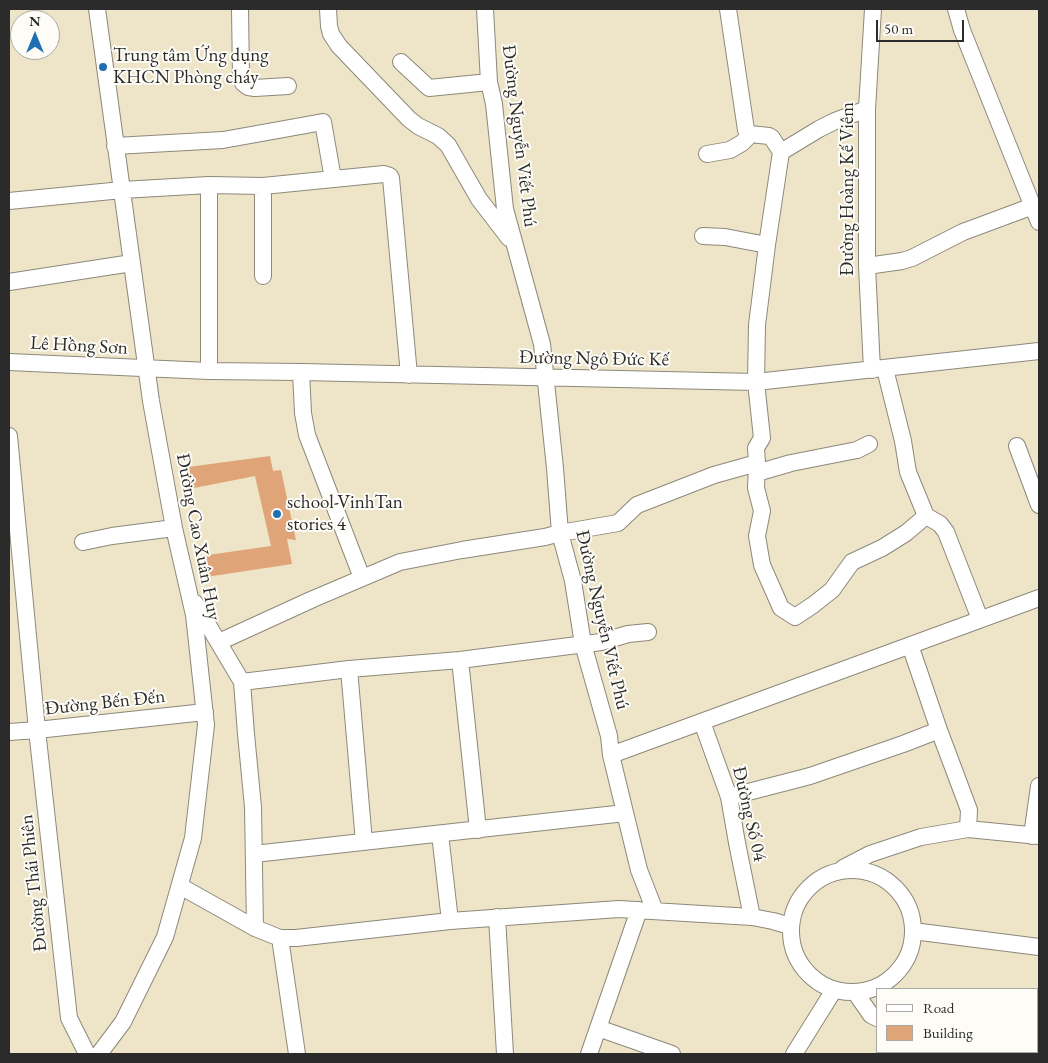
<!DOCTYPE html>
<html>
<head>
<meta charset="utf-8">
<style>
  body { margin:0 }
  #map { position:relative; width:1048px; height:1063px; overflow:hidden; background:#eee5c8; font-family:"EB Garamond",serif }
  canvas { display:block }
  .frame { position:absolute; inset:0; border:10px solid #2b2b2b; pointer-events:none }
  .legend { position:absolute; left:876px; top:988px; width:162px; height:65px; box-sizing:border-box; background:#fdfcf7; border:1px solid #a9a8a5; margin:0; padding:6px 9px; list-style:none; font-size:15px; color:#2b2b2b }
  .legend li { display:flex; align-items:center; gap:10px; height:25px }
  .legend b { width:25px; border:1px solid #a9a8a5 }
  .north { position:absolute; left:10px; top:10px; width:50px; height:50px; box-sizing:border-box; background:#fdfcf7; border:1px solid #a9a8a5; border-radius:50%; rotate:0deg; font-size:14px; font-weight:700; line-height:20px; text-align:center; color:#2b2b2b }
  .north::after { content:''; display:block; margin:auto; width:18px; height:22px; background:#1f6fb2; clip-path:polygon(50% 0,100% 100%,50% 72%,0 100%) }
  .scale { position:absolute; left:876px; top:20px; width:88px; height:22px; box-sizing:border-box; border:2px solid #2b2b2b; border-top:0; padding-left:6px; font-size:15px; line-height:18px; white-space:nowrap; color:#2b2b2b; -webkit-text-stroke:4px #fdfcf7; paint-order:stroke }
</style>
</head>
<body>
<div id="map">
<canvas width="1048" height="1063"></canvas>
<div class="frame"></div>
<ul class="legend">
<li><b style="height:6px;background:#fff"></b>Road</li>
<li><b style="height:14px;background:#e0a479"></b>Building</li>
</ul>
<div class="north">N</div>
<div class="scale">50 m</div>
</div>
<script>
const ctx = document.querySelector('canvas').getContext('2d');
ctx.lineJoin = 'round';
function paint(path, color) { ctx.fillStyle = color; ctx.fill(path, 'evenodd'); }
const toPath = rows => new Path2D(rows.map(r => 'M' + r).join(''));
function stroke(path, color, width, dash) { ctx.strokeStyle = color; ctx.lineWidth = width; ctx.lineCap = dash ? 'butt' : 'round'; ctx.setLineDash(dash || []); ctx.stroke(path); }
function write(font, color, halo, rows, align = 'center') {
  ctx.font = font + ' "EB Garamond",serif'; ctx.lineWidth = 4; ctx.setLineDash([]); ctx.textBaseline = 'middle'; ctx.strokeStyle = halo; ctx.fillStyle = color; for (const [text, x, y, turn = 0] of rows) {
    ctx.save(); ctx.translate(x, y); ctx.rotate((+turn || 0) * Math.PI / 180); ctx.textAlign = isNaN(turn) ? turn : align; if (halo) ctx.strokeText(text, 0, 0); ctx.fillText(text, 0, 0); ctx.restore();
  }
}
paint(toPath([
  [270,456,273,471,281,470,296,540,287,539,292,564,206,577,201,556,271,546,255,476,189,489,181,468]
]), '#e0a479');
const minor = toPath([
  [97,9,151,401,174,528,194,615,206,725,193,838,165,937,123,1022,99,1054],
  [240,9,241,77,243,83,248,87,255,88,288,86],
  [328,9,329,26,331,34,339,46,409,119,418,126,438,136,448,145,479,199,509,238],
  [485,9,489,82,494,104,505,209,542,344,555,468,560,533,573,581,583,644,609,736,611,755,639,870,655,911],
  [728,9,746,130,750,134,769,136,772,138,781,152,767,245,757,325,756,382,762,438,756,448,757,463,756,488,762,511,757,536,762,565,781,608,795,617,813,605,832,590,852,562,882,548,906,533,926,516],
  [956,9,962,30,1039,222],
  [401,62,429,88,489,82],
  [115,146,223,140,323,122,333,179],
  [781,152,819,129,835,121,867,109],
  [707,154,730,150,742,143,747,138,748,133],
  [263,186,263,276],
  [9,201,122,190,209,185],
  [703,236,725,237,767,245],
  [867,266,902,261,912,258,963,232,1033,206],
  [9,282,132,263],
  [9,362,209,371,301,372,756,382,1039,351],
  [885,369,903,441,908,472,926,516,940,524,946,532,980,619],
  [872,370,867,266,867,109,873,9],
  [209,371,209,185,263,186,384,174,390,176,391,178,409,375],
  [301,372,303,413,307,435,362,578],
  [9,436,37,730,69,1018,87,1054],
  [1017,446,1039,505],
  [83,542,112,536,174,528],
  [195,603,242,682,246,734,253,807,255,928],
  [219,642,313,599,400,562,462,550,545,537,560,533,618,523,637,505,714,475,757,463,760,472,791,463,857,450,869,444],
  [910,645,939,730,969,810,968,829],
  [460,660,478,830],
  [349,669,364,842],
  [242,682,349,669,460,660,601,642,628,634,648,632],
  [702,722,729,797,737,843,752,917],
  [9,732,37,730,205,712],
  [611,755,1039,598],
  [729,797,810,776,903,744,939,730],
  [440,834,450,921],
  [1032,836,1039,786],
  [254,854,625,813],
  [843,868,870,854,921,837,968,829,1039,836],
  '791 931a61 61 0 1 1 122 0a61 61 0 1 1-122 0Z',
  [180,886,255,928,280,938,296,938,450,921,619,909,752,917,773,921,790,926],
  [497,917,505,1054],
  [913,931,1039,947],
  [280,938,297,1054],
  [855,992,871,1015,877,1018],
  [598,1028,672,1054],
  [950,1052,956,1054],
  [589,1054,639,910],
  [794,1054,834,990]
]);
stroke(minor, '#8c887a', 18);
stroke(minor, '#fff', 16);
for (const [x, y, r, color] of [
  [103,67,5,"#1f6fb2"],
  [277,514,5,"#1f6fb2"]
]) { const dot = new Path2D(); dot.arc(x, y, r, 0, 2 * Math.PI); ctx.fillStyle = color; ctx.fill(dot); stroke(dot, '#fdfcf7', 2); }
write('19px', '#2b2b2b', '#fdfcf7', [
  ["Trung tâm Ứng dụng",113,56],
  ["KHCN Phòng cháy",113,78],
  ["school-VinhTan",287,503],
  ["stories 4",287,525]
], 'left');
write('19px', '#2b2b2b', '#fdfcf7', [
  ["Đường Nguyễn Viết Phú",519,136,83],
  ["Đường Hoàng Kế Viêm",848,189,-90],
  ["Lê Hồng Sơn",79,346,3],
  ["Đường Ngô Đức Kế",594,359,1],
  ["Đường Cao Xuân Huy",198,537,79],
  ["Đường Nguyễn Viết Phú",602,620,77],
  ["Đường Bến Đến",105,703,-6],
  ["Đường Số 04",749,814,77],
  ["Đường Thái Phiên",34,883,-96]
]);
</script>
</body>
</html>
